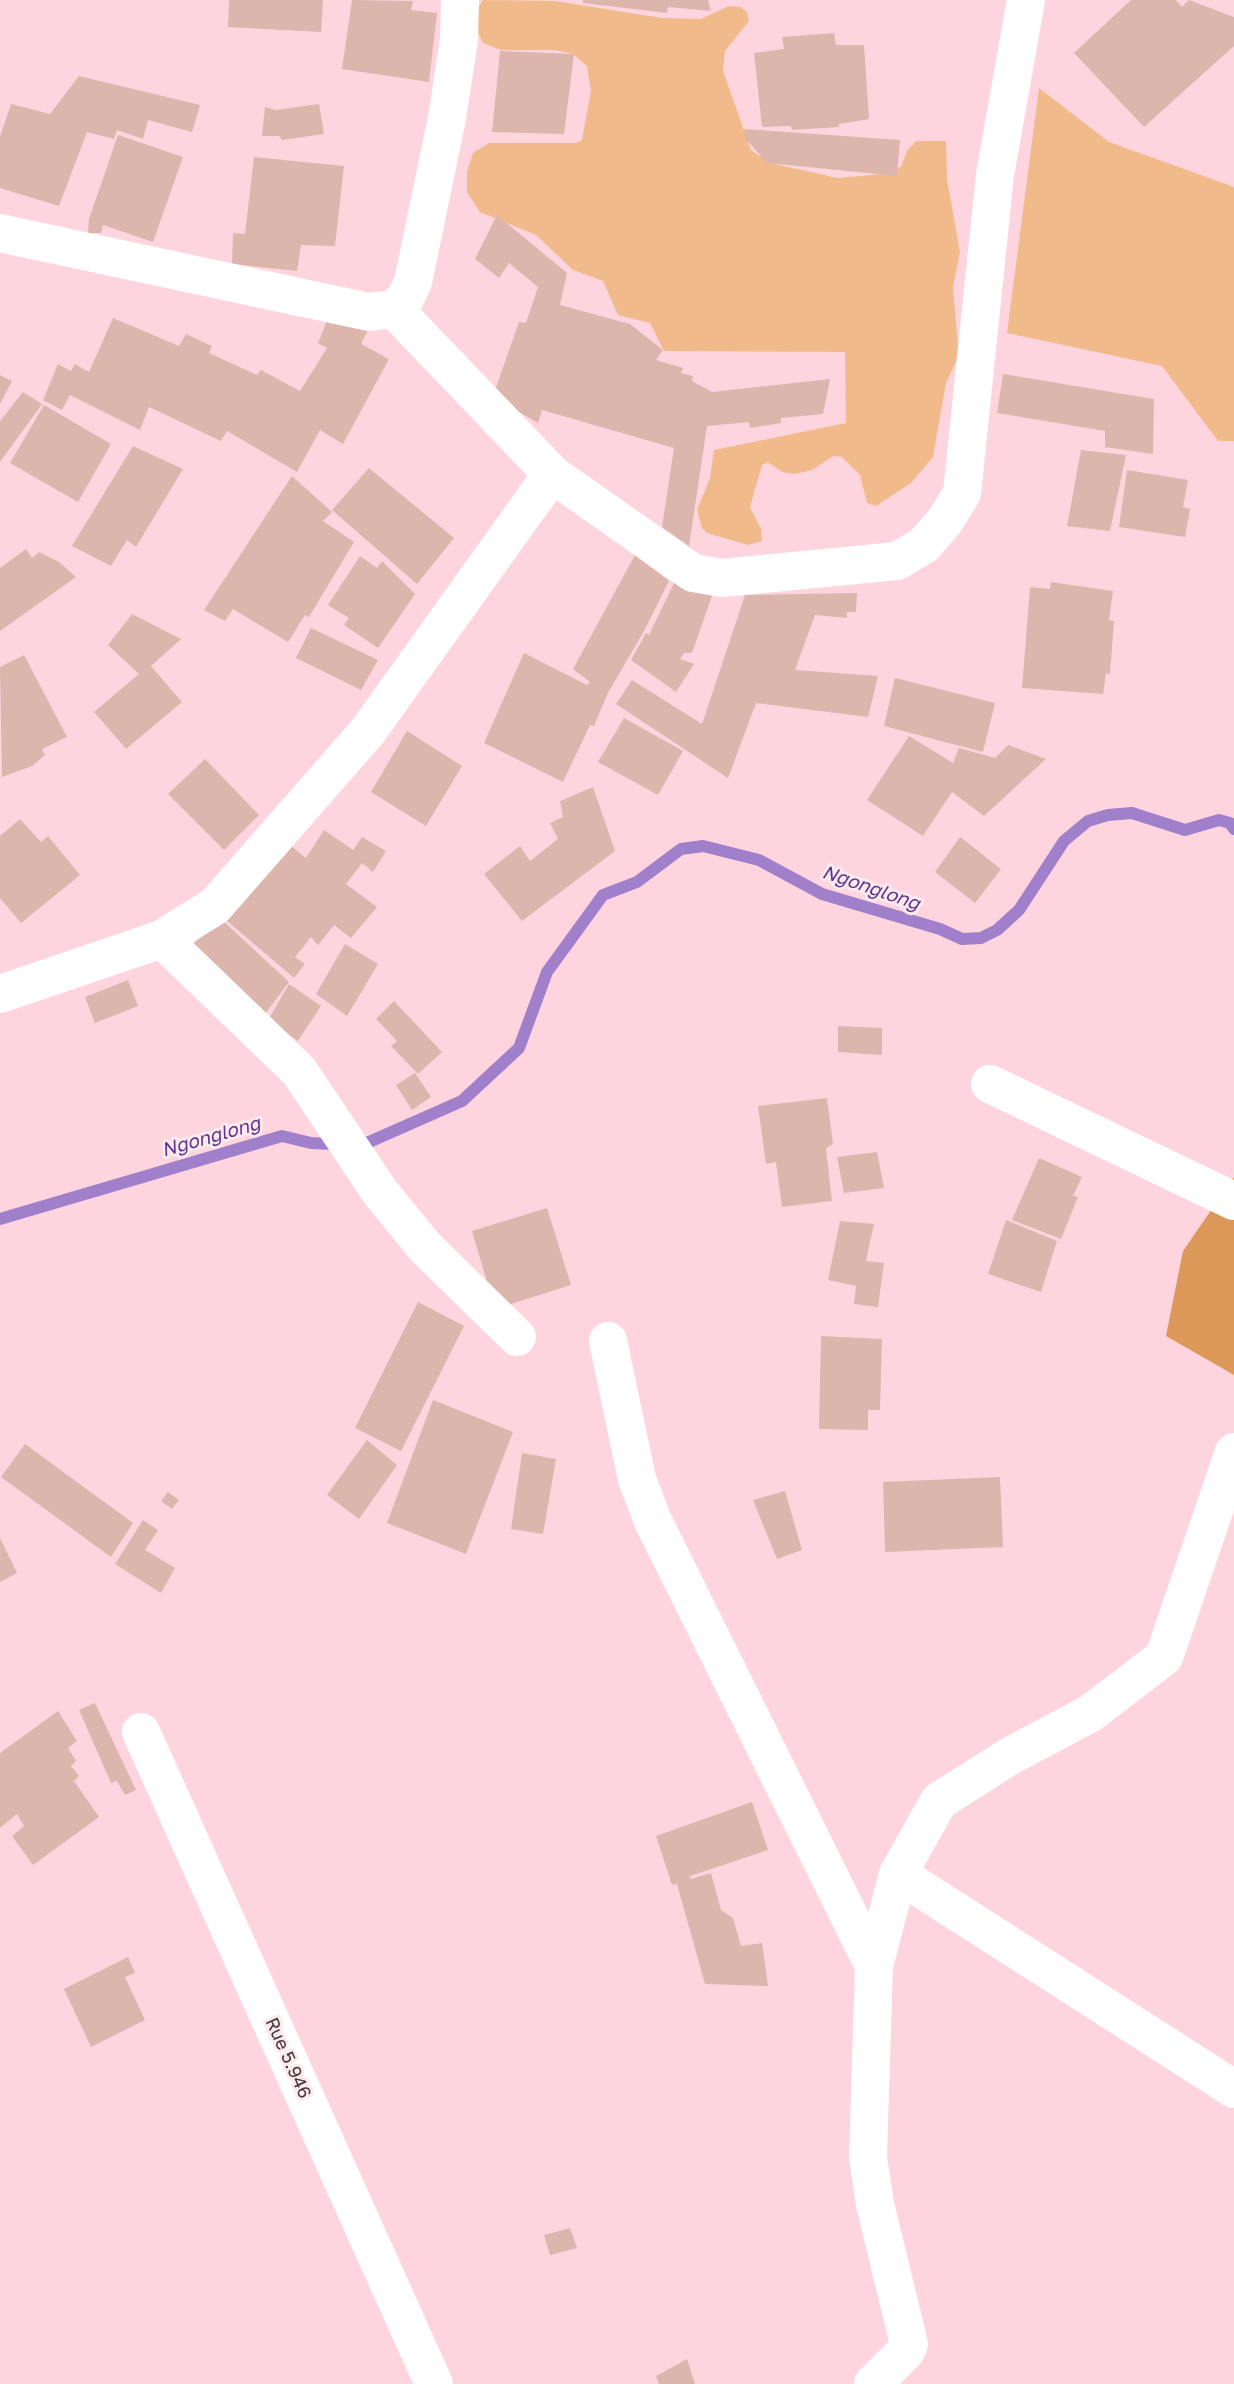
<!DOCTYPE html>
<html>
<head>
<meta charset="utf-8">
<style>
  body { margin:0 }
  canvas { display:block; background:#fed5df }
</style>
</head>
<body>
<canvas width="1234" height="2384"></canvas>
<script>
const ctx = document.querySelector('canvas').getContext('2d');
ctx.lineJoin = 'round';
function paint(path, color) { ctx.fillStyle = color; ctx.fill(path, 'evenodd'); }
const toPath = rows => new Path2D(rows.map(r => 'M' + r).join(''));
function stroke(path, color, width, dash) { ctx.strokeStyle = color; ctx.lineWidth = width; ctx.lineCap = dash ? 'butt' : 'round'; ctx.setLineDash(dash || []); ctx.stroke(path); }
function write(font, color, halo, rows, align = 'center') {
  ctx.font = font + ' "Golos Text",sans-serif'; ctx.lineWidth = 6; ctx.setLineDash([]); ctx.textBaseline = 'middle'; ctx.strokeStyle = halo; ctx.fillStyle = color; for (const [text, x, y, turn = 0] of rows) {
    ctx.save(); ctx.translate(x, y); ctx.rotate((+turn || 0) * Math.PI / 180); ctx.textAlign = isNaN(turn) ? turn : align; if (halo) ctx.strokeText(text, 0, 0); ctx.fillText(text, 0, 0); ctx.restore();
  }
}
paint(toPath([
  [483,0,555,1,662,18,701,19,729,6,741,7,747,12,749,21,725,51,723,71,751,150,770,163,838,178,883,174,901,167,907,151,916,141,946,141,947,179,960,252,953,287,958,346,956,362,946,383,933,457,911,483,876,506,867,503,860,475,842,457,833,456,812,470,794,474,782,472,768,462,762,465,750,507,761,529,762,541,748,545,707,533,702,528,697,510,710,478,714,450,846,423,845,352,664,351,650,323,618,315,603,281,573,270,536,235,480,212,467,192,467,172,473,153,489,143,576,143,582,140,591,91,587,66,573,54,555,50,501,50,483,43,475,26,475,13],
  [1039,88,1109,142,1234,187,1234,441,1218,441,1162,366,1007,333]
]), '#f1ba8b');
paint(toPath([
  [1234,1177,1234,1375,1166,1336,1183,1251]
]), '#dc9859');
stroke(toPath([
  [0,1219,282,1136,311,1143,354,1145,369,1142,462,1101,519,1048,547,972,603,895,637,882,681,849,703,846,759,860,822,894,940,929,962,939,981,938,997,930,1019,910,1064,841,1088,821,1108,815,1132,813,1185,830,1219,820,1230,823,1234,829]
]), '#a080cb', 12);
paint(toPath([
  [229,0,323,0,321,32,228,27],
  [352,0,413,1,411,10,437,13,429,82,342,69],
  [583,0,708,0,711,11,668,7,667,13,583,3],
  [1131,0,1176,0,1182,7,1189,0,1234,17,1234,46,1144,127,1074,53],
  [834,33,836,45,864,45,869,119,839,124,839,127,792,130,791,126,762,127,754,53,784,49,782,37],
  [500,51,574,54,564,134,492,132],
  [79,76,200,105,192,132,148,120,143,139,117,130,114,139,87,132,59,206,0,188,0,137,11,104,50,114],
  [319,104,324,134,282,140,279,136,262,136,265,107,276,110],
  [744,129,900,140,897,176,767,163,745,138],
  [118,135,183,157,153,242,103,225,101,233,88,233,89,219],
  [254,157,344,166,335,246,301,245,297,271,232,264,233,233,245,234],
  [497,215,567,273,560,305,630,324,663,350,656,360,683,368,681,373,693,376,692,381,712,392,830,379,823,414,781,418,781,423,750,428,749,422,707,426,689,546,662,527,674,448,542,410,538,423,507,405,494,393,519,322,526,323,538,287,509,263,499,278,475,259],
  [113,318,179,346,186,334,212,346,209,353,257,375,261,370,300,391,327,348,318,343,328,318,371,324,361,344,389,359,343,444,320,430,297,472,227,431,221,441,149,407,140,430,70,395,62,410,43,400,58,364,71,371,75,364,89,372],
  [1003,374,1154,399,1153,454,1105,447,1105,431,997,413],
  [0,375,12,381,0,404],
  [23,392,42,404,0,462,0,421],
  [44,405,111,444,78,502,10,463],
  [133,446,183,469,136,547,127,540,111,566,72,546],
  [1081,450,1126,455,1110,531,1067,526],
  [369,468,454,538,417,584,332,510],
  [1127,470,1188,480,1183,507,1190,509,1185,537,1119,527],
  [292,476,332,512,323,521,354,542,309,617,305,615,288,642,233,609,225,621,204,610],
  [26,549,32,558,39,552,59,562,76,577,0,631,0,568],
  [635,555,669,581,644,631,608,693,594,726,590,725,563,782,484,743,524,653,587,685,590,682,573,669],
  [360,556,377,568,382,561,415,594,378,648,344,625,349,618,328,605],
  [675,581,713,593,692,653,684,653,680,659,694,664,676,692,631,660,646,633,649,635],
  [1051,582,1113,591,1109,620,1114,621,1110,674,1106,673,1103,694,1022,688,1030,587,1050,589],
  [857,593,856,612,847,612,847,618,815,615,795,670,878,676,868,717,756,703,728,778,616,704,632,680,702,724,745,595],
  [132,614,181,639,151,666,182,702,126,749,94,712,139,674,108,645],
  [311,628,378,660,361,690,296,658],
  [24,655,67,737,42,749,45,755,32,766,2,777,0,667],
  [895,678,995,703,983,752,884,726],
  [624,718,683,751,658,795,598,762],
  [407,731,462,766,426,826,371,792],
  [909,736,953,763,959,748,995,758,1008,745,1046,759,984,816,952,792,923,836,867,800],
  [205,759,259,815,224,850,168,794],
  [593,787,615,851,522,921,484,874,520,846,530,861,558,839,550,823,563,817,560,801],
  [20,819,41,842,48,836,80,875,21,923,0,898,0,836],
  [324,830,353,850,362,837,386,851,373,872,362,863,346,884,377,907,351,938,334,925,318,945,311,937,295,957,305,964,294,978,226,920,291,846,306,858],
  [960,837,1001,869,975,903,935,872],
  [222,920,289,982,259,1022,183,952],
  [345,944,378,964,347,1016,316,994],
  [128,980,138,1006,95,1023,85,997],
  [289,984,321,1006,298,1041,268,1020],
  [394,1001,442,1052,418,1074,391,1046,397,1041,376,1019],
  [838,1026,882,1028,882,1055,838,1052],
  [415,1073,431,1097,412,1110,396,1085],
  [827,1098,833,1144,826,1148,832,1201,782,1207,776,1162,766,1164,758,1106],
  [877,1152,884,1188,844,1193,837,1157],
  [1039,1158,1082,1177,1073,1196,1078,1197,1061,1239,1012,1220],
  [547,1208,571,1285,495,1309,472,1231],
  [1006,1220,1057,1241,1041,1292,988,1274],
  [840,1221,874,1224,866,1261,884,1263,878,1307,854,1304,856,1286,828,1280],
  [418,1302,464,1326,401,1451,355,1428],
  [821,1336,882,1339,880,1410,868,1410,868,1430,819,1429],
  [433,1400,513,1432,466,1554,387,1523],
  [367,1440,397,1465,359,1519,327,1495],
  [25,1444,133,1523,111,1557,1,1477],
  [522,1453,556,1459,543,1534,511,1529],
  [1000,1477,1003,1547,885,1552,883,1482],
  [785,1491,802,1550,777,1559,753,1500],
  [168,1492,179,1500,172,1509,161,1501],
  [143,1520,158,1530,145,1550,175,1568,161,1593,115,1564],
  [0,1538,17,1573,0,1582],
  [95,1703,136,1790,125,1795,117,1781,111,1783,79,1710],
  [58,1711,77,1741,68,1748,76,1761,71,1766,79,1776,74,1781,99,1817,33,1865,12,1836,24,1826,17,1814,0,1828,0,1753],
  [752,1802,768,1850,690,1876,691,1879,711,1873,721,1910,733,1918,741,1946,762,1943,768,1986,705,1984,677,1884,672,1885,656,1836],
  [128,1957,135,1973,125,1977,145,2020,91,2047,64,1989],
  [570,2228,577,2248,550,2255,544,2235],
  [687,2359,695,2384,659,2384,656,2376]
]), '#dcb5ac');
stroke(toPath([
  [0,233,369,312,394,309,406,297,413,282,447,118,459,40,460,0],
  [394,309,552,474,693,573,722,578,897,561,924,545,945,521,962,493,995,175,1026,0],
  [162,939,299,1071,380,1192,425,1247,517,1337],
  [0,994,162,939,215,906,368,731,552,474],
  [990,1084,1234,1201],
  [608,1341,637,1479,653,1521,874,1966],
  [141,1732,434,2384],
  [898,1874,1234,2089],
  [873,2384,906,2351,909,2344,875,2204,868,2157,874,1966,898,1874,939,1801,1010,1756,1091,1713,1164,1657,1234,1452]
]), '#fff', 38);
write('18px', '#453539', '#faeaed', [
  ["Rue 5.946",288,2058,66]
]);
write('italic 19px', '#60358f', '#faeaed', [
  ["Ngonglong",871,888,19],
  ["Ngonglong",211,1137,-16]
]);
</script>
</body>
</html>
